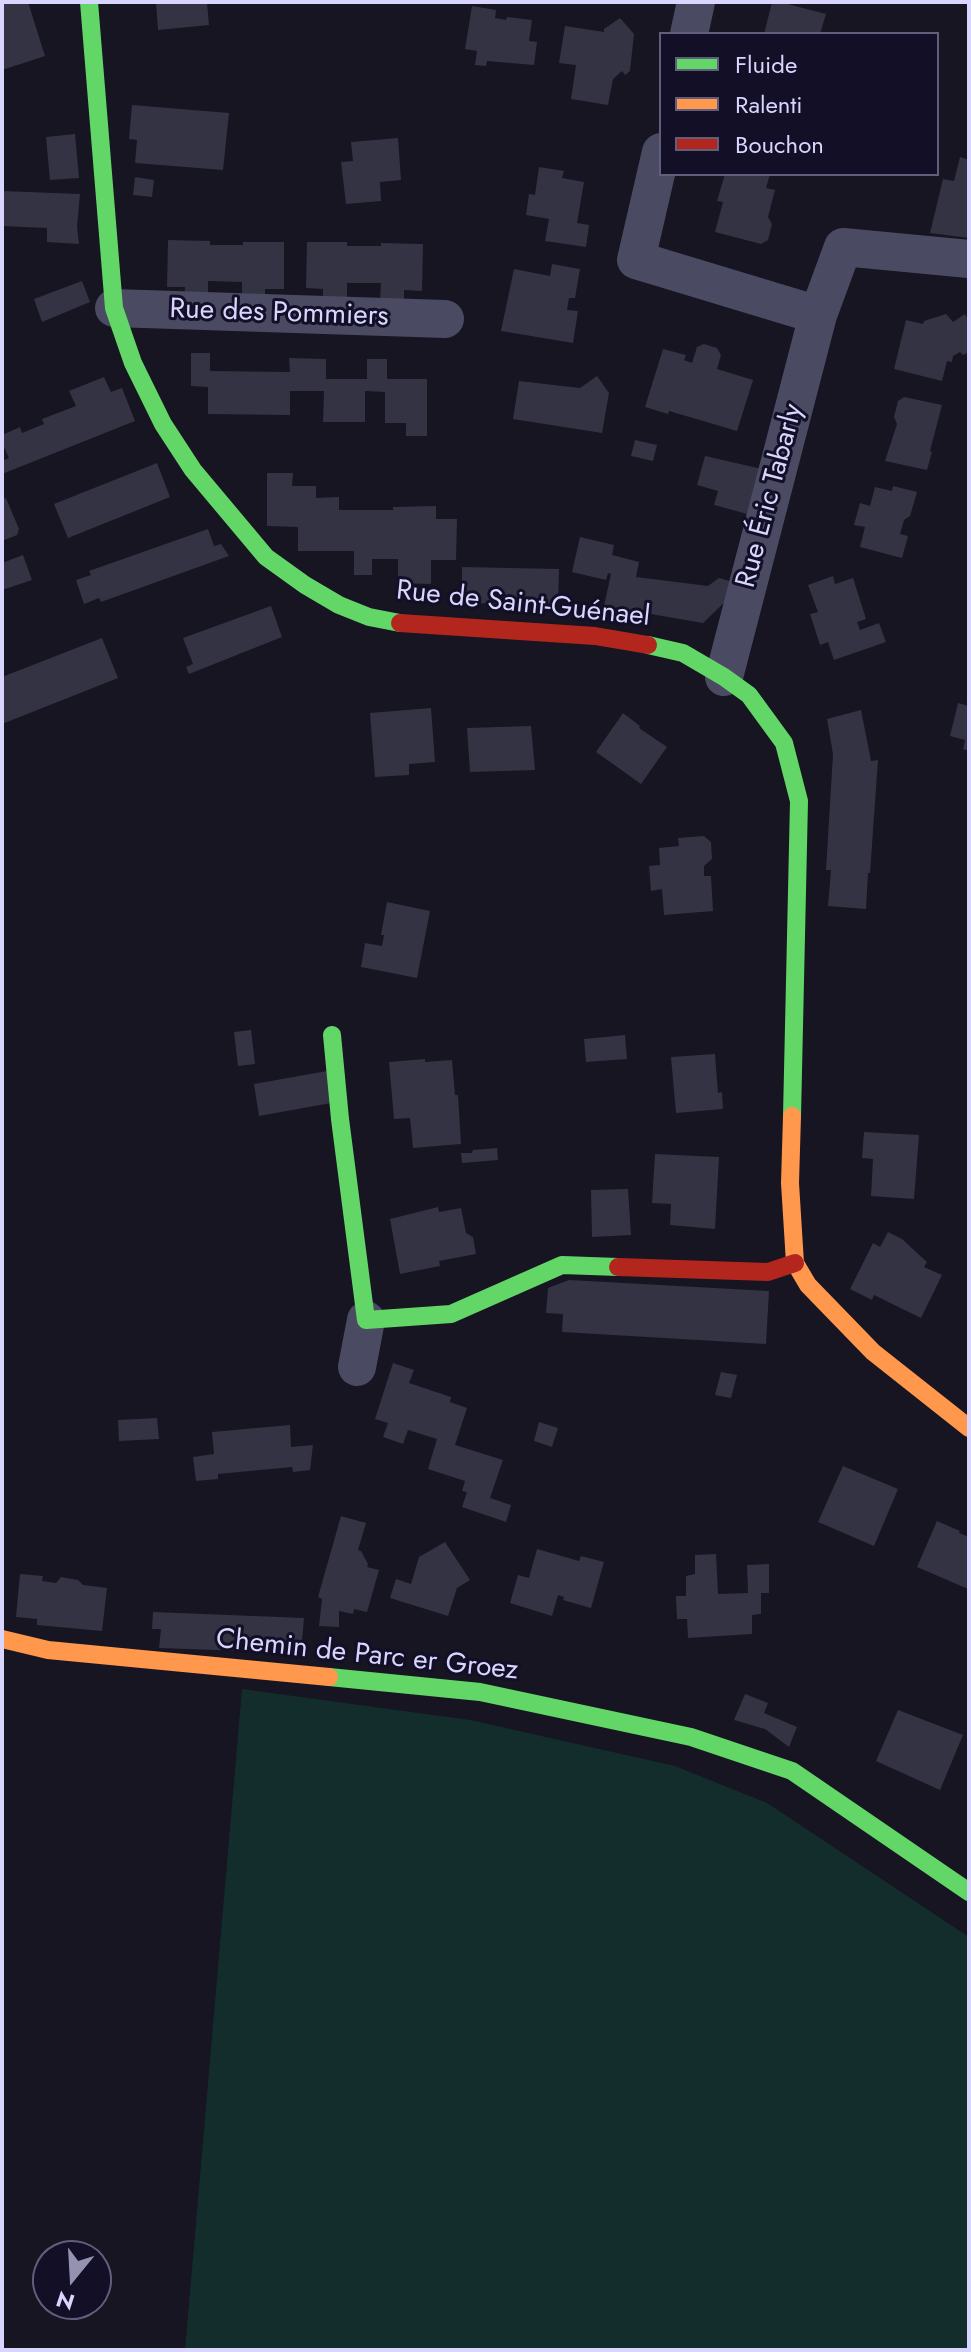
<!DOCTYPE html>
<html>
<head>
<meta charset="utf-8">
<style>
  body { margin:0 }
  #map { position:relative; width:971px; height:2352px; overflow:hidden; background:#161521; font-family:Jost,sans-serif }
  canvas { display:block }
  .frame { position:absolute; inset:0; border:4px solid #d8d5ff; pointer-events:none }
  .legend { position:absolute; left:659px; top:32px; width:280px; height:144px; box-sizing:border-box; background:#120f27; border:2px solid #615e7d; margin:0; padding:10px 14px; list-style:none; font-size:24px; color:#d8d5ff }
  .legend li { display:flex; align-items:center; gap:16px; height:40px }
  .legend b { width:40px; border:2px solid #615e7d }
  .north { position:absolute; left:32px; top:2240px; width:80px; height:80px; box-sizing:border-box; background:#120f27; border:2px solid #615e7d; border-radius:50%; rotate:198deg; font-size:22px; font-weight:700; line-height:32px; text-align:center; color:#d8d5ff }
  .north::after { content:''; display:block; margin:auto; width:28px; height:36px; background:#9492b1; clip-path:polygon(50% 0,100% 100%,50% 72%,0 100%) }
</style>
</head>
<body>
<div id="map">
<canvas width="971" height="2352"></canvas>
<div class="frame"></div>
<ul class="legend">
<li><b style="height:10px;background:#63d668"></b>Fluide</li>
<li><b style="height:10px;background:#ff974d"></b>Ralenti</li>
<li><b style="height:10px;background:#b3261e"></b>Bouchon</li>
</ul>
<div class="north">N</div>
</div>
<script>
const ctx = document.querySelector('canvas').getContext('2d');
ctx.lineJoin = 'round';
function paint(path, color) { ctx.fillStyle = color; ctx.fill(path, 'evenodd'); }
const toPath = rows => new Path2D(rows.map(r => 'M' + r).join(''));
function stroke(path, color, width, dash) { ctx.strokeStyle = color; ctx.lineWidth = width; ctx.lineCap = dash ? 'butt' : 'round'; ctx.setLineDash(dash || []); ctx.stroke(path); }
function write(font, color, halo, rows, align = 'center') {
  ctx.font = font + ' Jost,sans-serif'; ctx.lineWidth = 6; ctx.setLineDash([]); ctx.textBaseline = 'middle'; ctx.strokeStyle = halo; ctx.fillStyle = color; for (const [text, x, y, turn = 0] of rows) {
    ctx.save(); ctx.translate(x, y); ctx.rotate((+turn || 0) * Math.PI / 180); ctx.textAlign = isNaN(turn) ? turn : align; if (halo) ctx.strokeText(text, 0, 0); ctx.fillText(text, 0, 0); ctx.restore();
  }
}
paint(toPath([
  [242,1689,470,1720,675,1766,767,1803,969,1937,969,2350,185,2350]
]), '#132d2c');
paint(toPath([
  [2,2,28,2,45,56,2,70],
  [156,2,207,2,209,25,158,30],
  [772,2,780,2,826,14,820,34,764,34],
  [472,6,496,10,495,18,506,20,507,17,532,20,529,41,537,42,534,65,487,61,486,66,475,65,477,51,465,49],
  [620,18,634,34,630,71,625,75,622,71,613,79,608,105,571,99,576,65,559,63,565,26,604,32,604,29],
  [132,105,229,113,223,170,135,163,137,140,129,139],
  [75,134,79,178,50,180,46,137],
  [398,138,401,180,380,182,381,201,346,204,341,162,353,161,351,142],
  [960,157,969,160,969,238,930,233,943,179,954,181],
  [539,167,564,171,562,178,584,182,577,223,589,225,586,247,545,241,549,219,526,215,529,194,535,195],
  [725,174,770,174,766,188,775,190,768,217,772,224,768,240,761,244,715,232,723,202,717,201],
  [135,177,154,180,152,197,133,195],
  [2,191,80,194,77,227,79,244,47,242,47,228,2,226],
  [168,240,210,241,210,245,243,245,243,242,284,242,284,289,265,289,265,302,242,301,242,282,208,281,208,301,184,301,185,287,167,287],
  [307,242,347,242,347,246,381,246,381,243,423,244,422,291,404,290,404,303,380,302,381,283,347,283,347,302,323,302,323,289,306,288],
  [552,264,580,269,575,298,569,298,567,310,578,311,573,343,501,331,514,269,550,276],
  [82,281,90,302,42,322,34,299],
  [946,314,953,322,965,314,969,322,969,352,963,355,960,352,953,356,952,362,947,361,942,381,894,369,906,320,923,324,924,321],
  [704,344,717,348,721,355,717,369,753,380,737,431,669,411,668,414,645,407,663,349,686,355,684,360,692,363,697,347],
  [191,353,210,353,210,371,290,372,289,358,326,359,326,379,367,379,367,359,387,359,387,379,427,379,427,436,406,436,406,423,385,423,385,392,365,391,365,422,323,422,324,391,290,391,290,415,208,414,208,387,191,386],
  [597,376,609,393,602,433,513,419,519,381,580,388],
  [104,377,111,392,122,388,135,421,2,474,2,461,9,458,2,443,2,435,20,427,22,433,44,424,42,419,76,406,69,391],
  [904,397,942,405,930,451,932,452,927,470,885,461,897,424,894,417,898,401],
  [635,440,657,445,653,461,631,456],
  [705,456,762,469,751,515,714,505,718,491,697,485],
  [157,463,170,497,68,538,54,504],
  [267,473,293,473,292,486,316,486,316,498,339,497,339,510,393,510,393,507,436,506,436,519,457,519,456,560,431,560,431,584,398,583,398,559,372,559,372,575,354,575,354,551,298,551,298,527,267,526],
  [893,486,917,492,910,516,904,520,900,534,908,536,902,558,860,547,865,527,854,525,860,503,870,506,875,487,892,491],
  [6,498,19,529,17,535,2,541,2,499],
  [208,529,214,546,221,544,229,556,101,602,99,598,84,604,76,580,91,575,89,571],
  [580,537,614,545,612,555,639,562,636,577,708,586,719,578,733,582,729,598,703,623,604,606,611,574,608,573,606,580,572,572],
  [23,555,32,580,2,590,2,563],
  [462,567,559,569,558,605,462,603],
  [833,576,835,584,853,578,866,619,857,622,860,630,879,623,886,642,834,660,828,642,820,645,810,614,818,612,808,585],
  [271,606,282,637,189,674,186,667,193,664,183,638],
  [102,638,118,678,2,724,2,677],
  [958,703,969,706,969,751,963,749,965,740,950,736],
  [431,708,435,762,409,764,409,775,375,777,370,713],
  [861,710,871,761,878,760,870,873,868,873,866,909,828,906,831,870,826,870,833,754,827,719],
  [623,713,640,726,639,728,667,747,641,784,596,752],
  [531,726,535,770,470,772,467,728],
  [704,836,711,842,712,859,704,866,704,876,711,876,713,911,664,915,662,889,651,891,649,866,660,865,659,848,679,846,678,838],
  [387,902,430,911,417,978,361,967,365,943,382,946,384,935,381,935],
  [251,1030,255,1064,238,1066,234,1032],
  [625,1035,627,1059,586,1062,584,1039],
  [715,1054,718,1093,722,1092,723,1109,676,1113,671,1057],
  [425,1059,425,1062,452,1060,455,1095,458,1095,461,1144,413,1148,410,1118,394,1119,389,1062],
  [327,1071,331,1103,259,1116,254,1084],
  [864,1132,919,1135,914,1199,871,1196,873,1159,862,1158],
  [497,1148,498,1160,462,1163,461,1153,472,1153,473,1150],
  [655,1154,719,1157,715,1229,670,1225,671,1204,652,1203],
  [628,1189,631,1235,592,1237,591,1190],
  [438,1207,439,1212,461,1208,466,1233,473,1237,476,1254,439,1261,440,1266,400,1274,390,1219],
  [888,1232,902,1239,927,1262,924,1267,942,1275,921,1318,874,1295,872,1300,850,1289,873,1243,880,1247],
  [569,1280,769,1291,766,1344,562,1332,563,1314,546,1313,548,1288],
  [393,1363,414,1370,409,1383,451,1397,450,1402,467,1408,455,1445,503,1460,490,1498,511,1505,506,1522,462,1507,467,1492,462,1491,465,1481,428,1469,437,1439,408,1430,403,1444,383,1437,388,1423,375,1419],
  [721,1372,737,1375,731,1398,715,1395],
  [157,1418,159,1439,119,1441,118,1420],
  [539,1422,558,1428,552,1447,534,1441],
  [290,1425,291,1447,313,1445,310,1470,293,1472,292,1467,218,1474,218,1479,196,1481,193,1457,214,1454,212,1432],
  [843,1466,898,1489,874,1546,818,1522],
  [341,1516,366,1523,358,1550,361,1551,368,1564,367,1567,379,1570,367,1612,354,1609,353,1614,339,1611,339,1627,319,1626,322,1599,318,1597],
  [937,1521,960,1531,959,1533,969,1537,968,1589,917,1567],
  [445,1542,470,1580,457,1588,448,1616,390,1598,396,1579,411,1584,419,1557],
  [537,1549,579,1561,581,1556,604,1562,591,1608,563,1600,564,1597,558,1595,552,1616,510,1603,518,1575,529,1578],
  [716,1554,718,1594,748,1593,747,1565,769,1564,769,1593,761,1593,761,1614,752,1615,752,1634,688,1638,687,1619,677,1619,676,1596,686,1596,686,1576,695,1574,695,1555],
  [20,1574,43,1576,42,1581,56,1583,61,1577,78,1580,83,1585,107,1588,102,1631,37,1625,37,1619,16,1617],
  [153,1612,304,1618,301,1653,159,1648,161,1629,152,1629],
  [745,1694,768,1703,764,1713,797,1727,789,1747,765,1729,734,1720],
  [898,1710,963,1735,940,1790,876,1761]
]), '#343343');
stroke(toPath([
  [689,34,696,2],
  [661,152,636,260,818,315],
  [114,308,445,319],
  [724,677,818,315,843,247,969,259],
  [357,1367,366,1320]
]), '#4a4b62', 38);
stroke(toPath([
  [89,2,114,308,133,363,163,424,193,470,266,557,305,585,339,605,369,617,400,623],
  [648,645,683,653,724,677,749,695,784,743,799,801,792,1116],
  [332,1035,340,1119,366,1320,451,1314,562,1265,618,1267],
  [329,1677,480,1692,691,1737,792,1771,969,1892]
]), '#63d668', 18);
stroke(toPath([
  [792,1116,790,1183,795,1263,808,1285,873,1352,969,1428],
  [2,1639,48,1650,329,1677]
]), '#ff974d', 18);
stroke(toPath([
  [400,623,595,636,648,645],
  [618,1267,768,1272,795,1263]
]), '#b3261e', 18);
write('28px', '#d8d5ff', '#120f27', [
  ["Rue des Pommiers",279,314,2],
  ["Rue Éric Tabarly",771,496,-75],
  ["Rue de Saint-Guénael",523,605,6],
  ["Chemin de Parc er Groez",367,1656,6]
]);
</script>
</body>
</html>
